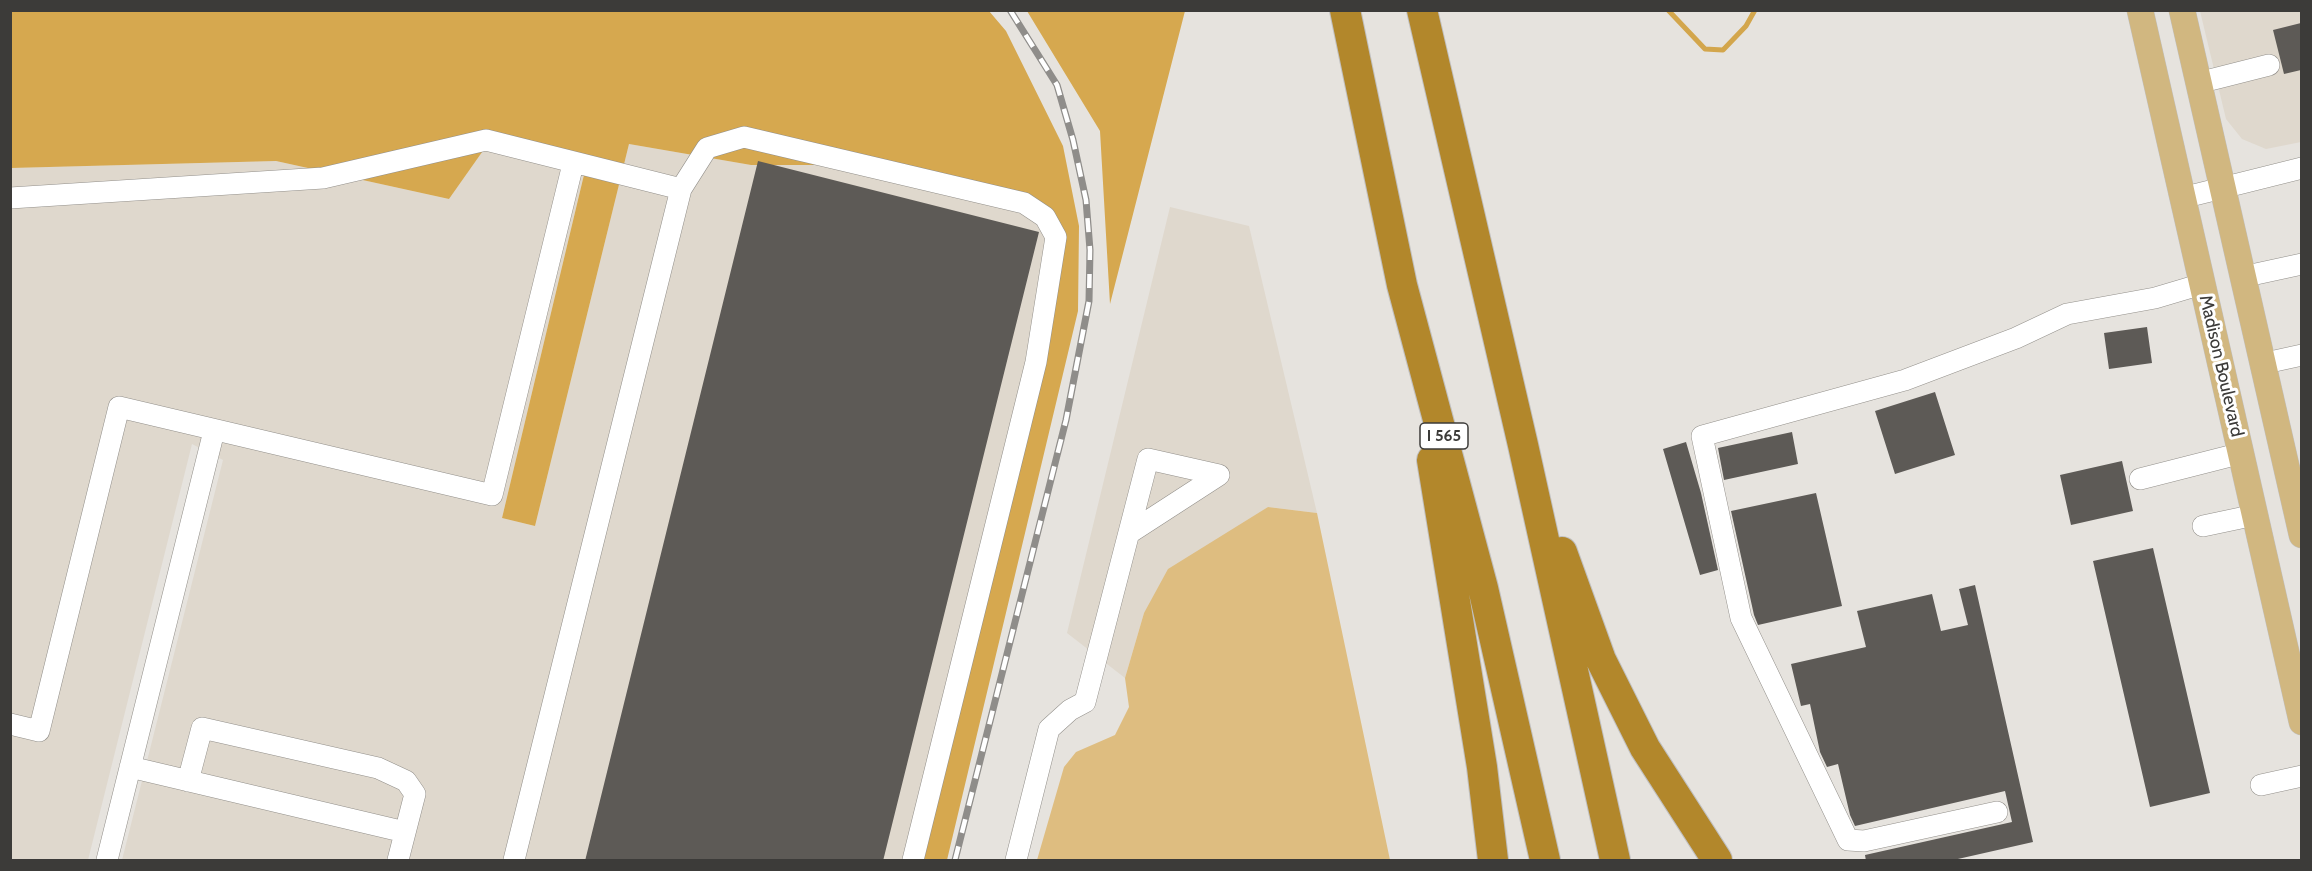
<!DOCTYPE html>
<html>
<head>
<meta charset="utf-8">
<style>
  body { margin:0 }
  #map { position:relative; width:2312px; height:871px; overflow:hidden; background:#e6e3de; font-family:Cabin,sans-serif }
  canvas { display:block }
  .frame { position:absolute; inset:0; border:12px solid #3c3b39; pointer-events:none }
</style>
</head>
<body>
<div id="map">
<canvas width="2312" height="871"></canvas>
<div class="frame"></div>
</div>
<script>
const ctx = document.querySelector('canvas').getContext('2d');
ctx.lineJoin = 'round';
function paint(path, color) { ctx.fillStyle = color; ctx.fill(path, 'evenodd'); }
const toPath = rows => new Path2D(rows.map(r => 'M' + r).join(''));
function stroke(path, color, width, dash) { ctx.strokeStyle = color; ctx.lineWidth = width; ctx.lineCap = dash ? 'butt' : 'round'; ctx.setLineDash(dash || []); ctx.stroke(path); }
function write(font, color, halo, rows, align = 'center') {
  ctx.font = font + ' Cabin,sans-serif'; ctx.lineWidth = 6; ctx.setLineDash([]); ctx.textBaseline = 'middle'; ctx.strokeStyle = halo; ctx.fillStyle = color; for (const [text, x, y, turn = 0] of rows) {
    ctx.save(); ctx.translate(x, y); ctx.rotate((+turn || 0) * Math.PI / 180); ctx.textAlign = isNaN(turn) ? turn : align; if (halo) ctx.strokeText(text, 0, 0); ctx.fillText(text, 0, 0); ctx.restore();
  }
}
paint(toPath([
  [2200,11,2301,11,2301,142,2266,149,2242,139,2226,119],
  [492,138,588,158,502,518,535,526,629,144,751,165,885,165,1037,202,1056,232,920,860,122,860,223,460,192,444,88,860,11,860,10,168,276,161,449,199],
  [1170,207,1249,226,1317,513,1268,507,1144,613,1125,678,1067,633]
]), '#dfd8cd');
paint(toPath([
  [1268,507,1317,513,1390,860,1037,860,1064,767,1076,752,1115,735,1129,707,1125,678,1144,613,1168,569]
]), '#debd80');
paint(toPath([
  [10,11,989,11,1006,31,1063,146,1079,226,1078,311,947,860,920,860,1056,232,1037,202,885,165,751,165,629,144,535,526,502,518,588,158,492,138,449,199,276,161,11,168],
  [1027,11,1185,11,1110,304,1100,131]
]), '#d6a84f');
stroke(toPath([
  [1668,10,1705,49,1723,50,1746,26,1755,10]
]), '#d3a64c', 5);
paint(toPath([
  [2301,23,2301,70,2284,74,2273,30],
  [758,161,1039,232,883,861,585,861],
  [2147,327,2152,363,2109,369,2104,333],
  [1935,392,1955,455,1895,474,1875,411],
  [1792,432,1798,464,1724,480,1718,448],
  [1686,442,1701,493,1718,570,1700,575,1663,449],
  [2122,461,2133,511,2071,525,2060,475],
  [1816,493,1842,606,1758,625,1754,615,1731,511],
  [2153,548,2210,793,2150,807,2093,561],
  [1975,585,2033,842,1949,861,1866,861,1865,855,2012,822,2005,791,1855,826,1850,815,1838,764,1827,767,1820,752,1810,704,1801,706,1791,664,1866,647,1857,611,1932,594,1941,631,1968,625,1959,589]
]), '#5d5a56');
const minor = toPath([
  [2198,83,2269,65],
  [681,189,707,148,744,137,1024,203,1045,217,1056,237,1036,362,913,860],
  [10,198,323,178,486,140,681,189,514,860],
  [2182,198,2302,168],
  [2242,277,2302,264],
  [2261,364,2302,355],
  [2140,479,2242,453],
  [2203,526,2255,515],
  [10,724,39,731,119,407,492,495,573,164],
  [130,767,405,832],
  [188,781,202,728,378,768,406,781,415,794,398,860],
  [2261,785,2302,776],
  [1997,812,1864,841,1848,840,1741,618,1702,436,1905,380,2016,338,2067,314,2155,298,2202,284],
  [107,860,214,431],
  [1016,860,1049,729,1070,710,1085,702,1148,459,1219,475,1131,532]
]);
const major = toPath([
  [2140,10,2302,722],
  [2182,10,2302,535]
]);
const highway = toPath([
  [1345,10,1402,285,1483,588,1545,860],
  [1422,10,1523,445,1615,860],
  [1432,460,1482,767,1493,860],
  [1562,552,1601,660,1645,748,1717,860]
]);
stroke(minor, '#93908b', 22);
stroke(major, '#c1c0c0', 27);
stroke(highway, '#c1c0c0', 32);
stroke(minor, '#fff', 21);
stroke(major, '#d1b780', 26);
stroke(highway, '#b2872b', 30);
const rail = toPath([
  [955,860,1066,420,1089,301,1090,250,1086,200,1073,140,1057,85,1010,10]
]);
stroke(rail, '#8f8d8a', 7);
stroke(rail, '#fff', 4.5, [14]);
for (const [x, y, w] of [
  [1444,436,48]
]) { const box = new Path2D(); box.roundRect(x - w / 2, y - 13, w, 26, 4.5); ctx.fillStyle = '#fff'; ctx.fill(box); stroke(box, '#3c3b39', 1.5); }
write('bold 16px', '#3c3b39', null, [
  ["I 565",1444,436]
]);
write('18px', '#3c3b39', '#fff', [
  ["Madison Boulevard",2221,366,77]
]);
</script>
</body>
</html>
